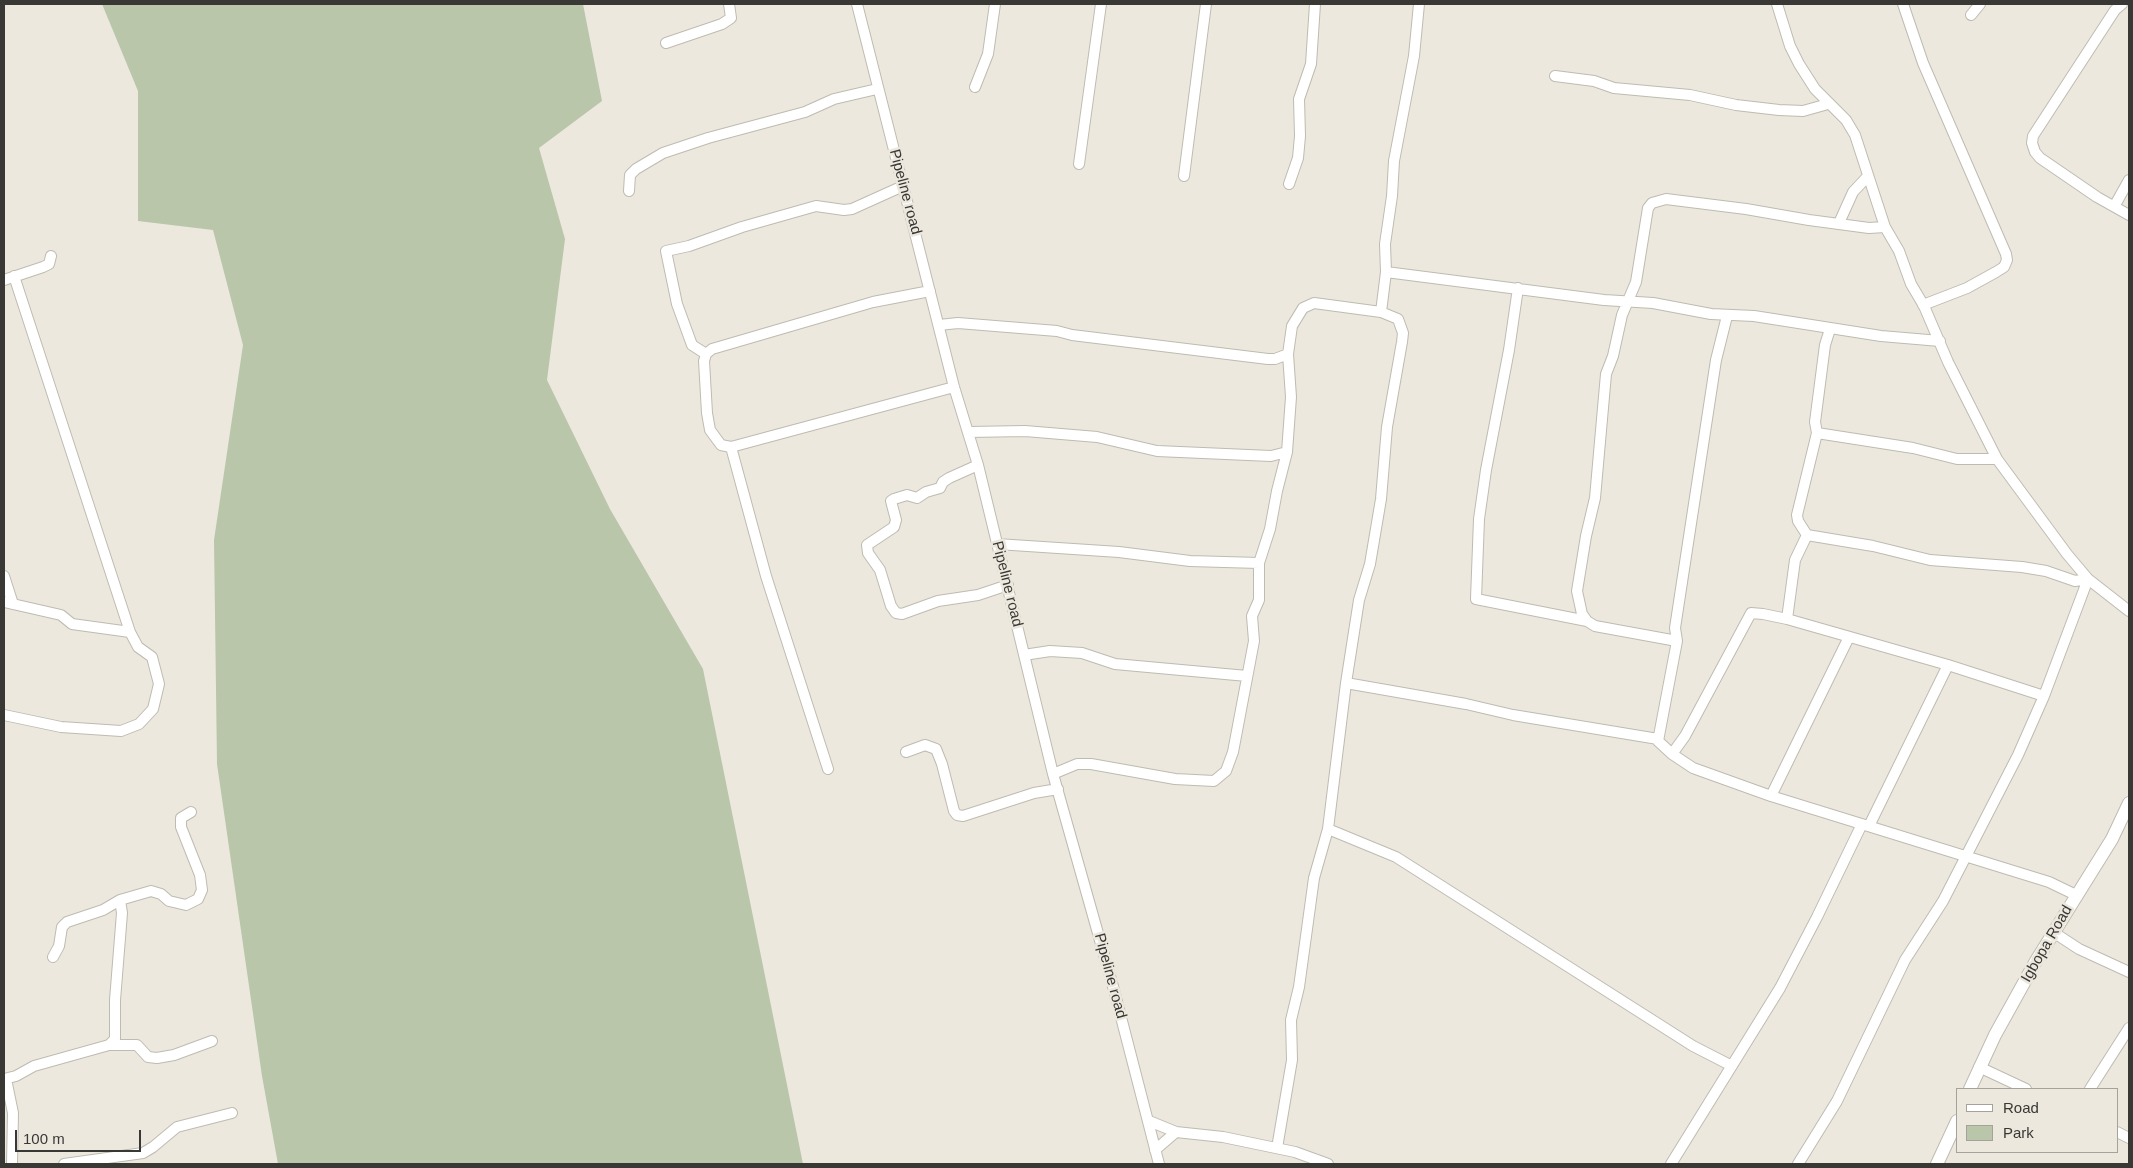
<!DOCTYPE html>
<html>
<head>
<meta charset="utf-8">
<style>
  body { margin:0 }
  #map { position:relative; width:2133px; height:1168px; overflow:hidden; background:#ece8de; font-family:Helvetica,sans-serif }
  canvas { display:block }
  .frame { position:absolute; inset:0; border:5px solid #393834; pointer-events:none }
  .legend { position:absolute; left:1956px; top:1088px; width:162px; height:65px; box-sizing:border-box; background:#ece8de; border:1px solid #a4a29a; margin:0; padding:6px 9px; list-style:none; font-size:15px; color:#393834 }
  .legend li { display:flex; align-items:center; gap:10px; height:25px }
  .legend b { width:25px; border:1px solid #a4a29a }
  .scale { position:absolute; left:15px; top:1130px; width:126px; height:22px; box-sizing:border-box; border:2px solid #393834; border-top:0; padding-left:6px; font-size:15px; line-height:18px; white-space:nowrap; color:#393834; -webkit-text-stroke:4px #ece8de; paint-order:stroke }
</style>
</head>
<body>
<div id="map">
<canvas width="2133" height="1168"></canvas>
<div class="frame"></div>
<ul class="legend">
<li><b style="height:6px;background:#fff"></b>Road</li>
<li><b style="height:14px;background:#b9c6aa"></b>Park</li>
</ul>
<div class="scale">100 m</div>
</div>
<script>
const ctx = document.querySelector('canvas').getContext('2d');
ctx.lineJoin = 'round';
function paint(path, color) { ctx.fillStyle = color; ctx.fill(path, 'evenodd'); }
const toPath = rows => new Path2D(rows.map(r => 'M' + r).join(''));
function stroke(path, color, width, dash) { ctx.strokeStyle = color; ctx.lineWidth = width; ctx.lineCap = dash ? 'butt' : 'round'; ctx.setLineDash(dash || []); ctx.stroke(path); }
function write(font, color, halo, rows, align = 'center') {
  ctx.font = font + ' Helvetica,sans-serif'; ctx.lineWidth = 5; ctx.setLineDash([]); ctx.textBaseline = 'middle'; ctx.strokeStyle = halo; ctx.fillStyle = color; for (const [text, x, y, turn = 0] of rows) {
    ctx.save(); ctx.translate(x, y); ctx.rotate((+turn || 0) * Math.PI / 180); ctx.textAlign = isNaN(turn) ? turn : align; if (halo) ctx.strokeText(text, 0, 0); ctx.fillText(text, 0, 0); ctx.restore();
  }
}
paint(toPath([
  [102,4,583,4,602,101,539,148,565,239,547,380,610,509,703,669,803,1164,278,1164,262,1076,217,764,214,540,243,345,213,230,138,221,138,91]
]), '#b9c6aa');
const minor = toPath([
  [857,4,954,387,978,465,1053,774,1114,990,1159,1164],
  [1777,4,1790,46,1799,64,1815,89,1846,120,1855,135,1885,227,1899,251,1911,284,1924,306,1948,362,1997,459,2067,554,2088,579,2129,611],
  [1903,4,1923,63,2006,254,2007,260,2004,267,1996,272,1967,288,1923,305],
  [2122,4,2115,10,2033,136,2032,143,2035,152,2040,158,2097,197,2129,215],
  [1971,15,1980,4],
  [666,43,722,24,731,18,729,4],
  [1555,76,1594,81,1614,88,1690,95,1736,105,1779,110,1803,111,1828,104],
  [975,87,988,54,995,4],
  [1079,164,1101,4],
  [1184,176,1206,4],
  [1289,184,1298,158,1300,136,1299,99,1311,64,1315,4],
  [629,191,630,175,636,169,663,153,708,138,805,112,834,99,877,89],
  [2115,205,2129,180],
  [1839,223,1853,192,1868,176],
  [1386,272,1604,300,1653,303,1711,314,1754,316,1881,336,1940,341],
  [4,280,43,267,49,264,51,256],
  [1518,288,1509,350,1486,470,1479,519,1476,599,1587,621],
  [930,291,873,302,712,349,706,354,704,361,707,413,710,430,721,445,731,447,954,387],
  [1381,312,1386,272,1385,244,1392,196,1394,161,1414,56,1419,4],
  [1727,316,1716,360,1675,628,1677,641,1658,741,1672,754,1693,768,1771,796,2049,882,2076,895],
  [939,325,958,323,1057,331,1072,335,1268,359,1275,359,1288,354],
  [1830,329,1825,345,1815,422,1817,433,1797,515,1798,521,1807,535,1873,546,1930,560,2022,567,2046,571,2075,581,2088,579],
  [706,354,692,345,677,304,666,251,689,246,742,227,816,206,844,210,852,209,903,186],
  [969,432,1025,431,1097,437,1157,451,1271,456,1287,452],
  [1817,433,1913,448,1957,459,1997,459],
  [731,447,766,576,828,769],
  [978,465,949,478,943,482,940,488,926,492,917,498,907,495,894,499,891,501,896,520,894,527,867,545,868,553,880,570,891,606,896,613,902,614,938,601,978,595,1008,585],
  [1807,535,1795,560,1787,619,1948,665],
  [997,544,1119,552,1190,561,1259,563],
  [4,576,13,604],
  [4,602,61,615,72,624,130,632],
  [1677,641,1595,626,1587,621,1582,614,1577,591,1586,536,1595,498,1606,374,1613,356,1622,315,1636,282,1648,208,1652,203,1666,199,1746,209,1809,220,1869,228,1885,227],
  [1024,655,1050,651,1082,653,1115,664,1247,676],
  [1346,683,1466,704,1513,715,1658,739],
  [4,715,61,727,121,731,139,724,153,709,159,684,152,657,138,647,130,632,14,276],
  [906,752,925,745,936,749,942,764,954,811,957,815,963,816,1034,793,1058,789],
  [1672,754,1685,736,1751,613,1763,614,1787,619],
  [1053,774,1077,764,1091,764,1175,779,1214,781,1226,771,1233,752,1254,641,1252,616,1259,600,1259,563,1270,529,1277,491,1287,452,1291,397,1288,354,1292,326,1303,308,1314,303,1381,312,1398,319,1403,333,1402,342,1387,427,1381,499,1370,564,1359,600,1346,683,1328,829,1314,878,1299,987,1291,1020,1292,1060,1277,1148],
  [1771,796,1849,637],
  [1869,826,1948,665,2044,696,2088,579],
  [1328,829,1396,857,1693,1046,1732,1066],
  [2053,932,2079,949,2129,972],
  [53,957,59,946,62,927,67,922,103,910,120,900,151,891,161,894,169,901,186,905,198,899,202,890,200,875,181,827,181,818,191,812],
  [109,1045,137,1045,148,1057,157,1058,174,1055,212,1041],
  [1979,1067,2026,1089],
  [4,1079,16,1076,34,1066,109,1045,115,1039,115,1000,122,913,120,900],
  [6,1079,13,1113,12,1164],
  [2090,1089,2129,1028],
  [1149,1121,1176,1132,1223,1137,1295,1152,1328,1164],
  [2117,1132,2129,1138],
  [1155,1150,1176,1132],
  [64,1164,143,1153,153,1147,177,1127,232,1113],
  [1671,1164,1780,988,1817,917,1862,824],
  [1798,1164,1837,1101,1905,960,1943,901,2018,755,2044,696]
]);
const tertiary = toPath([
  [1970,1089,1995,1035,2036,961,2112,839,2129,803],
  [1937,1164,1957,1121]
]);
stroke(minor, '#bebbb1', 12);
stroke(tertiary, '#bebbb1', 14);
stroke(minor, '#fff', 10);
stroke(tertiary, '#fff', 12);
write('15px', '#393834', '#ece8de', [
  ["Pipeline road",905,192,75],
  ["Pipeline road",1007,584,76],
  ["Igbopa Road",2047,944,-60],
  ["Pipeline road",1110,976,75]
]);
</script>
</body>
</html>
